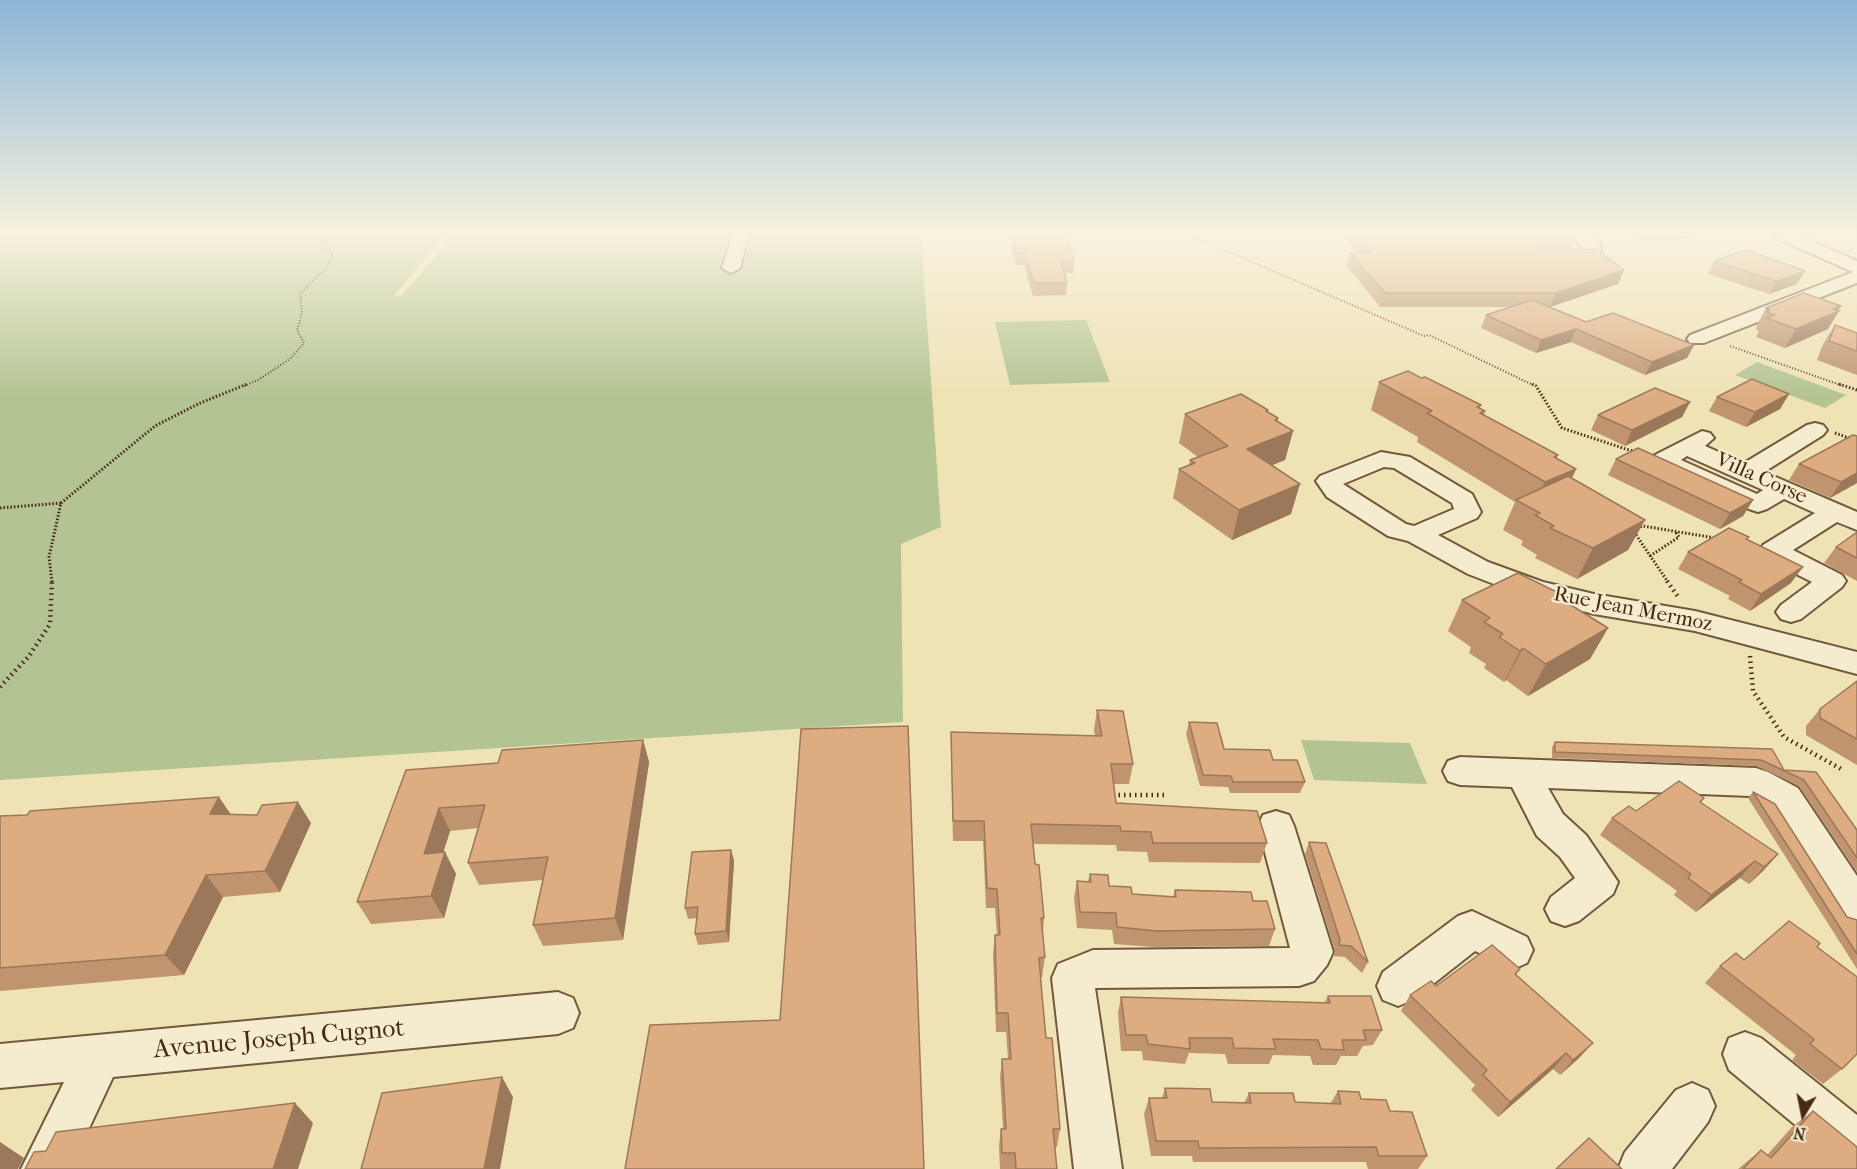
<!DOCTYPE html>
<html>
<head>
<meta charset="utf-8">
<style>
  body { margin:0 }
  #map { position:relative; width:1857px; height:1169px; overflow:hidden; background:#efe2b5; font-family:"IM FELL French Canon",serif }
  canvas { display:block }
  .north { position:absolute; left:1773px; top:1085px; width:60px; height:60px; -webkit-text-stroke:4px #f5eccf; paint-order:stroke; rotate:190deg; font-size:16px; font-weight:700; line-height:24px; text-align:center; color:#482a13 }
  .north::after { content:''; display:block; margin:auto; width:21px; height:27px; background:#482a13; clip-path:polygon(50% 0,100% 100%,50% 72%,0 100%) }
</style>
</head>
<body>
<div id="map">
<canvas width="1857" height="1169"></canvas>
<div class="north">N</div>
</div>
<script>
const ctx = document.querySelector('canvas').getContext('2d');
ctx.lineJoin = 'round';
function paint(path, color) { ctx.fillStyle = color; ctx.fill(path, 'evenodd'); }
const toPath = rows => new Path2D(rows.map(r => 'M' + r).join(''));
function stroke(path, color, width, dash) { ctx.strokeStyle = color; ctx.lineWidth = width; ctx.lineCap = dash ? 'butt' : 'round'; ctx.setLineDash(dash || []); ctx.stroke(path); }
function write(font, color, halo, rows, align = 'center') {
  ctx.font = font + ' "IM FELL French Canon",serif'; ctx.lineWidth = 4.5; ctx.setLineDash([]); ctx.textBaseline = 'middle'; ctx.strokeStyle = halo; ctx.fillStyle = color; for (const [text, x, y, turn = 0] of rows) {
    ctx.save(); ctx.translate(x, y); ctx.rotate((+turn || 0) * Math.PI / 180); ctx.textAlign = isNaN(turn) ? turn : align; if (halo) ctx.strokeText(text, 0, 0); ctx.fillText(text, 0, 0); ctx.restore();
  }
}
paint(toPath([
  [0,234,445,234,394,296,401,296,455,234,921,234,941,527,901,544,903,722,0,780],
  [1086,320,1110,382,1010,385,995,322],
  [1757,362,1846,395,1825,408,1735,375],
  [1301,740,1410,743,1427,784,1314,780]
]), '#b3c492');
const minor = toPath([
  [733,234,749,234,740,268,731,273,722,268,733,234],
  [1570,234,1588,234,1600,244,1601,252,1598,256,1580,262,1553,261,1550,257,1553,253,1583,249,1570,234],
  [1774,234,1795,234,1857,261,1857,283,1704,343,1690,343,1687,339,1690,335,1853,272,1776,238,1774,234],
  [1815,423,1823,425,1827,430,1823,435,1764,472,1857,512,1857,530,1837,522,1793,550,1842,575,1846,581,1842,587,1801,619,1791,622,1781,619,1776,612,1781,605,1812,582,1763,557,1759,551,1763,545,1815,513,1784,499,1767,509,1758,512,1749,509,1653,466,1650,461,1653,456,1702,431,1710,433,1714,438,1705,446,1744,463,1807,425,1815,423],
  [1687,456,1763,490,1757,494,1681,460,1687,456],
  [1381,452,1410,457,1472,494,1481,512,1477,518,1438,535,1488,562,1543,582,1594,594,1695,611,1857,652,1857,674,1695,631,1594,614,1525,596,1468,574,1408,541,1388,536,1327,497,1316,481,1320,476,1381,452],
  [1384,467,1394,468,1452,503,1454,509,1414,526,1406,524,1343,484,1384,467],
  [1460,757,1756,768,1768,772,1798,788,1857,876,1857,926,1843,921,1772,808,1750,796,1548,788,1563,814,1586,835,1618,882,1613,894,1579,921,1565,926,1551,921,1545,909,1551,897,1575,878,1560,857,1537,836,1512,787,1460,785,1448,781,1443,771,1448,761,1460,757],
  [1276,811,1289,815,1294,826,1333,952,1327,965,1314,981,1299,986,1095,988,1122,1169,1074,1169,1052,978,1058,964,1093,950,1290,948,1258,826,1263,815,1276,811],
  [1472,911,1527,937,1533,950,1527,963,1513,969,1475,951,1413,1000,1398,1006,1383,1000,1377,986,1383,972,1458,916,1472,911],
  [558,992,573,998,579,1013,573,1028,558,1034,113,1077,70,1169,21,1169,64,1082,0,1088,0,1044,558,992],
  [1745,1032,1761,1038,1857,1115,1857,1169,1840,1162,1729,1070,1723,1054,1729,1038,1745,1032],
  [1692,1083,1708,1090,1715,1106,1708,1122,1672,1169,1618,1169,1625,1152,1676,1090,1692,1083]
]);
stroke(minor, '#72583c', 4);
stroke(toPath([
  [1187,234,1424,336,1429,335,1535,386],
  [1730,346,1843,386],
  [244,386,258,380,290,359,304,343,297,330,302,313,300,294,328,266,333,254,316,238,300,234]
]), '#482a13', 2, [1, 2]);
stroke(toPath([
  [1532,384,1536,386,1562,428,1635,452],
  [1839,384,1857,390],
  [1835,433,1857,441],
  [0,508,61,503],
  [1637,528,1643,526,1715,538],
  [1634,532,1668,582],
  [1650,556,1679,537,1675,531],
  [52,582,49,557,61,503,155,426,198,404,247,384]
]), '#482a13', 3, [1.5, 2]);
stroke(toPath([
  [1667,581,1679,598],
  [1750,656,1753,691,1784,737,1843,770],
  [0,687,29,656,50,624,52,581],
  [1113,795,1166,795]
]), '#482a13', 4.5, [1.5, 4]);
paint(minor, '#f5eccf');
paint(toPath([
  [1010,234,1066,234,1074,261,1073,273,1064,273,1067,283,1066,295,1033,296,1024,265,1016,265,1009,239],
  [1342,234,1576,234,1578,235,1572,248,1556,249,1624,270,1618,284,1549,307,1586,322,1694,345,1687,358,1645,375,1571,342,1536,353,1481,328,1486,315,1510,307,1380,307,1347,266,1350,253,1357,253],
  [1632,234,1706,234,1674,240,1647,240],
  [1714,261,1797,284,1769,294,1708,274],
  [1841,306,1828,329,1785,348,1756,337,1759,331,1756,330,1757,327,1756,327,1766,308],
  [1835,325,1857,333,1857,375,1817,360,1823,344],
  [1421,378,1481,405,1480,408,1485,411,1484,415,1556,458,1576,469,1572,478,1645,520,1628,550,1577,579,1535,558,1537,555,1521,545,1523,541,1503,530,1515,502,1417,442,1418,437,1371,410,1379,382],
  [1789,394,1780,409,1746,427,1709,411,1717,397],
  [1690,402,1682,417,1625,446,1591,430,1598,415],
  [1268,410,1268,412,1278,418,1278,422,1293,431,1285,460,1272,465,1291,514,1232,540,1173,498,1179,469,1189,465,1190,460,1198,457,1179,443,1185,414],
  [1857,436,1857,483,1830,498,1789,480,1799,464],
  [1616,459,1753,500,1743,516,1720,529,1608,475],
  [1857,532,1857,581,1824,563,1836,547],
  [1749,537,1747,540,1791,583,1750,611,1728,599,1730,596,1678,569,1688,552],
  [1571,599,1569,603,1608,628,1590,659,1528,696,1506,680,1504,682,1484,668,1486,664,1469,653,1471,647,1448,631,1462,600],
  [1857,681,1857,765,1806,735,1806,726,1820,709],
  [1097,710,1133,764,1129,784,1114,784,1116,803,1267,843,1260,863,1149,862,1147,852,1117,851,1116,845,1033,844,1035,864,1044,918,1043,932,1045,957,1042,977,1040,977,1046,1038,1060,1129,1057,1147,1055,1147,1057,1169,1000,1169,999,1146,1001,1129,1003,1129,1000,1077,1002,1059,1008,1059,1006,1032,996,1032,993,954,995,935,997,935,995,908,986,908,983,841,953,841,951,752,951,732,1095,736,1094,730],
  [1189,722,1224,749,1273,760,1305,782,1300,793,1230,793,1228,787,1200,786,1186,734],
  [643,740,649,762,623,940,543,946,533,925,543,880,479,885,468,863,478,828,450,831,443,852,456,874,444,918,371,924,357,902,406,770,498,763],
  [1555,742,1772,749,1784,770,1816,772,1857,830,1857,872,1799,786,1756,766,1552,758,1552,747],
  [1753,792,1847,917,1857,920,1857,969,1748,798],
  [1704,798,1700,803,1778,854,1763,871,1749,884,1740,878,1696,912,1674,895,1677,891,1600,835,1612,818,1636,811],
  [231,815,311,823,280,892,223,897,184,975,0,991,0,816],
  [1309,842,1368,962,1362,973,1345,957,1333,956,1335,951,1305,854],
  [731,850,734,861,729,942,698,945,695,934,697,918,688,919,685,908],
  [1090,874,1109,886,1132,894,1173,897,1175,890,1253,901,1275,929,1269,946,1153,947,1114,944,1112,930,1077,928,1074,898,1077,881,1088,881],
  [1817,947,1842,1069,1823,1084,1792,1060,1796,1055,1705,983,1720,966,1744,960],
  [1520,969,1516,975,1579,1058,1560,1075,1553,1069,1498,1117,1471,1090,1475,1085,1401,1011,1410,995,1436,986],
  [1328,996,1382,1030,1373,1045,1363,1046,1357,1056,1341,1056,1336,1065,1313,1065,1310,1056,1273,1055,1269,1064,1228,1064,1225,1054,1189,1053,1185,1064,1143,1060,1142,1051,1121,1051,1118,1013,1121,997,1324,1003],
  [1165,1088,1212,1102,1244,1103,1249,1093,1295,1102,1330,1104,1338,1091,1390,1111,1427,1156,1418,1169,1368,1169,1366,1162,1193,1162,1192,1156,1151,1156,1144,1114,1149,1098,1162,1098],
  [1813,1111,1857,1169,1738,1169,1761,1150,1767,1155,1793,1126]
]), '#bf946f');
paint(toPath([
  [1677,234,1706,234,1674,240],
  [1624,270,1618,284,1550,307,1556,293],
  [1805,271,1797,284,1769,294,1777,281],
  [1841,306,1837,312,1839,311,1828,329,1785,348,1796,329],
  [1576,329,1571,342,1536,353,1541,340],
  [1694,345,1687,358,1645,375,1652,362],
  [1789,394,1780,409,1746,427,1755,412],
  [1690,402,1682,417,1625,446,1632,430],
  [1278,418,1273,439,1293,431,1285,460,1240,478,1247,449,1275,420],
  [1558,455,1546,481,1576,469,1562,498,1532,508,1545,482,1554,457],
  [1857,473,1857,483,1830,498,1841,482],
  [1300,484,1291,514,1232,540,1239,510],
  [1753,500,1743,516,1720,529,1730,513],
  [1645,520,1628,550,1577,579,1593,548],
  [1803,567,1791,583,1750,611,1761,594],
  [1608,628,1590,659,1528,696,1546,664],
  [1523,648,1506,680,1504,682,1520,651],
  [643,740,649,762,623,940,615,918],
  [219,797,234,819,210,814],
  [298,802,311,823,280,892,265,871],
  [439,808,450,831,436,876,424,854],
  [731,850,734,861,729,942,726,931],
  [445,852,456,874,444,918,431,896],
  [1778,854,1763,871,1749,884,1764,867],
  [1755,861,1740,878,1696,912,1711,895],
  [206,875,223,897,184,975,165,955],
  [1593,1043,1579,1058,1560,1075,1573,1060],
  [1566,1053,1553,1069,1498,1117,1510,1102],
  [502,1077,513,1097,500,1169,484,1169],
  [295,1103,313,1123,298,1169,273,1169],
  [0,1142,24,1158,18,1169,0,1169]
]), '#9b785a');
const building = toPath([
  [1012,234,1066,234,1074,261,1061,261,1067,283,1034,283,1024,253,1017,253,1012,234],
  [1356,234,1576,234,1578,235,1540,237,1535,245,1540,250,1596,249,1624,270,1556,293,1385,293,1350,253,1372,253,1356,234],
  [1747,250,1805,271,1777,281,1714,261,1747,250],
  [1804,293,1841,306,1833,309,1839,311,1796,329,1766,318,1775,315,1766,312,1770,310,1766,308,1804,293],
  [1532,300,1586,322,1613,313,1694,345,1652,362,1576,329,1541,340,1486,315,1532,300],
  [1835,325,1857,333,1857,351,1829,341,1835,325],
  [1408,371,1421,378,1425,377,1481,405,1477,407,1485,411,1480,413,1558,455,1554,457,1576,469,1545,482,1427,413,1432,411,1379,382,1408,371],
  [1752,379,1789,394,1755,412,1717,397,1752,379],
  [1655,388,1690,402,1632,430,1598,415,1655,388],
  [1241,394,1268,410,1266,411,1278,418,1275,420,1293,431,1247,449,1300,484,1239,510,1179,469,1195,463,1190,460,1228,446,1185,414,1241,394],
  [1853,435,1857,436,1857,473,1841,482,1799,464,1853,435],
  [1638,448,1753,500,1730,513,1616,459,1638,448],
  [1568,476,1645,520,1593,548,1550,528,1554,526,1535,515,1540,513,1516,500,1568,476],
  [1729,528,1749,537,1746,539,1803,567,1761,594,1739,582,1742,580,1688,552,1729,528],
  [1857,532,1857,558,1836,547,1857,532],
  [1518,573,1571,599,1566,602,1608,628,1546,664,1523,648,1520,651,1499,637,1503,634,1484,622,1490,618,1462,600,1518,573],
  [1857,681,1857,739,1820,718,1820,709,1857,681],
  [1097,710,1123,711,1133,764,1111,764,1116,803,1257,811,1267,843,1153,843,1151,832,1121,831,1120,826,1031,824,1035,864,1039,865,1044,918,1041,918,1045,957,1039,958,1042,995,1046,1038,1052,1038,1060,1129,1053,1129,1057,1169,1016,1169,1015,1153,1002,1153,1001,1129,1006,1129,1002,1059,1011,1059,1008,1013,997,1013,995,935,1000,935,997,889,987,888,984,821,953,821,951,732,1102,736,1097,710],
  [1189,722,1217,723,1224,749,1270,750,1273,760,1297,760,1305,782,1233,782,1231,776,1203,775,1189,722],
  [908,726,924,1169,625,1169,650,1025,780,1020,801,729,908,726],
  [643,740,615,918,533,925,548,857,468,863,485,805,439,808,424,854,445,852,431,896,357,902,406,770,498,763,502,750,643,740],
  [1555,742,1772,749,1784,770,1816,772,1857,830,1857,858,1804,780,1761,760,1555,752,1555,742],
  [1679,781,1704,798,1700,802,1778,854,1764,867,1755,861,1711,895,1688,878,1691,874,1612,818,1629,806,1636,811,1679,781],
  [1753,792,1775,804,1847,917,1857,920,1857,954,1753,792],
  [219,797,210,814,257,815,262,805,298,802,265,871,206,875,165,955,0,968,0,816,27,815,30,811,219,797],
  [1309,842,1326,843,1368,962,1351,946,1339,945,1340,940,1309,842],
  [731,850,726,931,695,934,698,907,685,908,692,852,731,850],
  [1090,874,1108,875,1109,886,1131,887,1132,894,1176,897,1175,890,1251,892,1253,901,1267,901,1275,929,1157,931,1117,927,1116,913,1080,912,1077,881,1091,882,1090,874],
  [1789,921,1820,943,1817,947,1857,977,1857,1054,1842,1069,1810,1044,1814,1039,1720,966,1736,953,1744,960,1789,921],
  [1492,945,1520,969,1515,974,1593,1043,1573,1060,1566,1053,1510,1102,1483,1075,1487,1070,1410,995,1431,981,1436,986,1492,945],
  [1328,996,1371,996,1382,1030,1363,1030,1366,1040,1342,1040,1344,1050,1321,1049,1318,1040,1273,1039,1276,1049,1234,1048,1232,1038,1189,1038,1190,1049,1148,1044,1146,1035,1126,1035,1121,997,1330,1003,1328,996],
  [502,1077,484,1169,361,1169,382,1093,502,1077],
  [1165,1088,1210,1089,1212,1102,1251,1103,1249,1093,1293,1093,1295,1102,1341,1104,1338,1091,1359,1092,1361,1099,1386,1100,1390,1111,1412,1112,1427,1156,1379,1156,1376,1147,1199,1148,1198,1141,1156,1141,1149,1098,1167,1098,1165,1088],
  [295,1103,273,1169,25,1169,34,1152,46,1151,56,1132,295,1103],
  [1813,1111,1857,1147,1857,1169,1743,1169,1761,1150,1771,1158,1813,1111],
  [1589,1138,1622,1169,1556,1169,1589,1138]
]);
paint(building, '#deac81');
stroke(building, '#9b785a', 1.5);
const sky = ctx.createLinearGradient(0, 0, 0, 397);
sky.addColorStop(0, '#8bb6d6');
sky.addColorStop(0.59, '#f8f2de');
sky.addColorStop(1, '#f8f2de00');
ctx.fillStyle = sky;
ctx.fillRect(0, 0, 1857, 397);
write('21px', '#482a13', '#f5eccf', [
  ["Villa Corse",1761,479,24],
  ["Rue Jean Mermoz",1633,610,11]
]);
write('26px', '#482a13', '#f5eccf', [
  ["Avenue Joseph Cugnot",279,1040,-5]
]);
</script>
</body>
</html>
